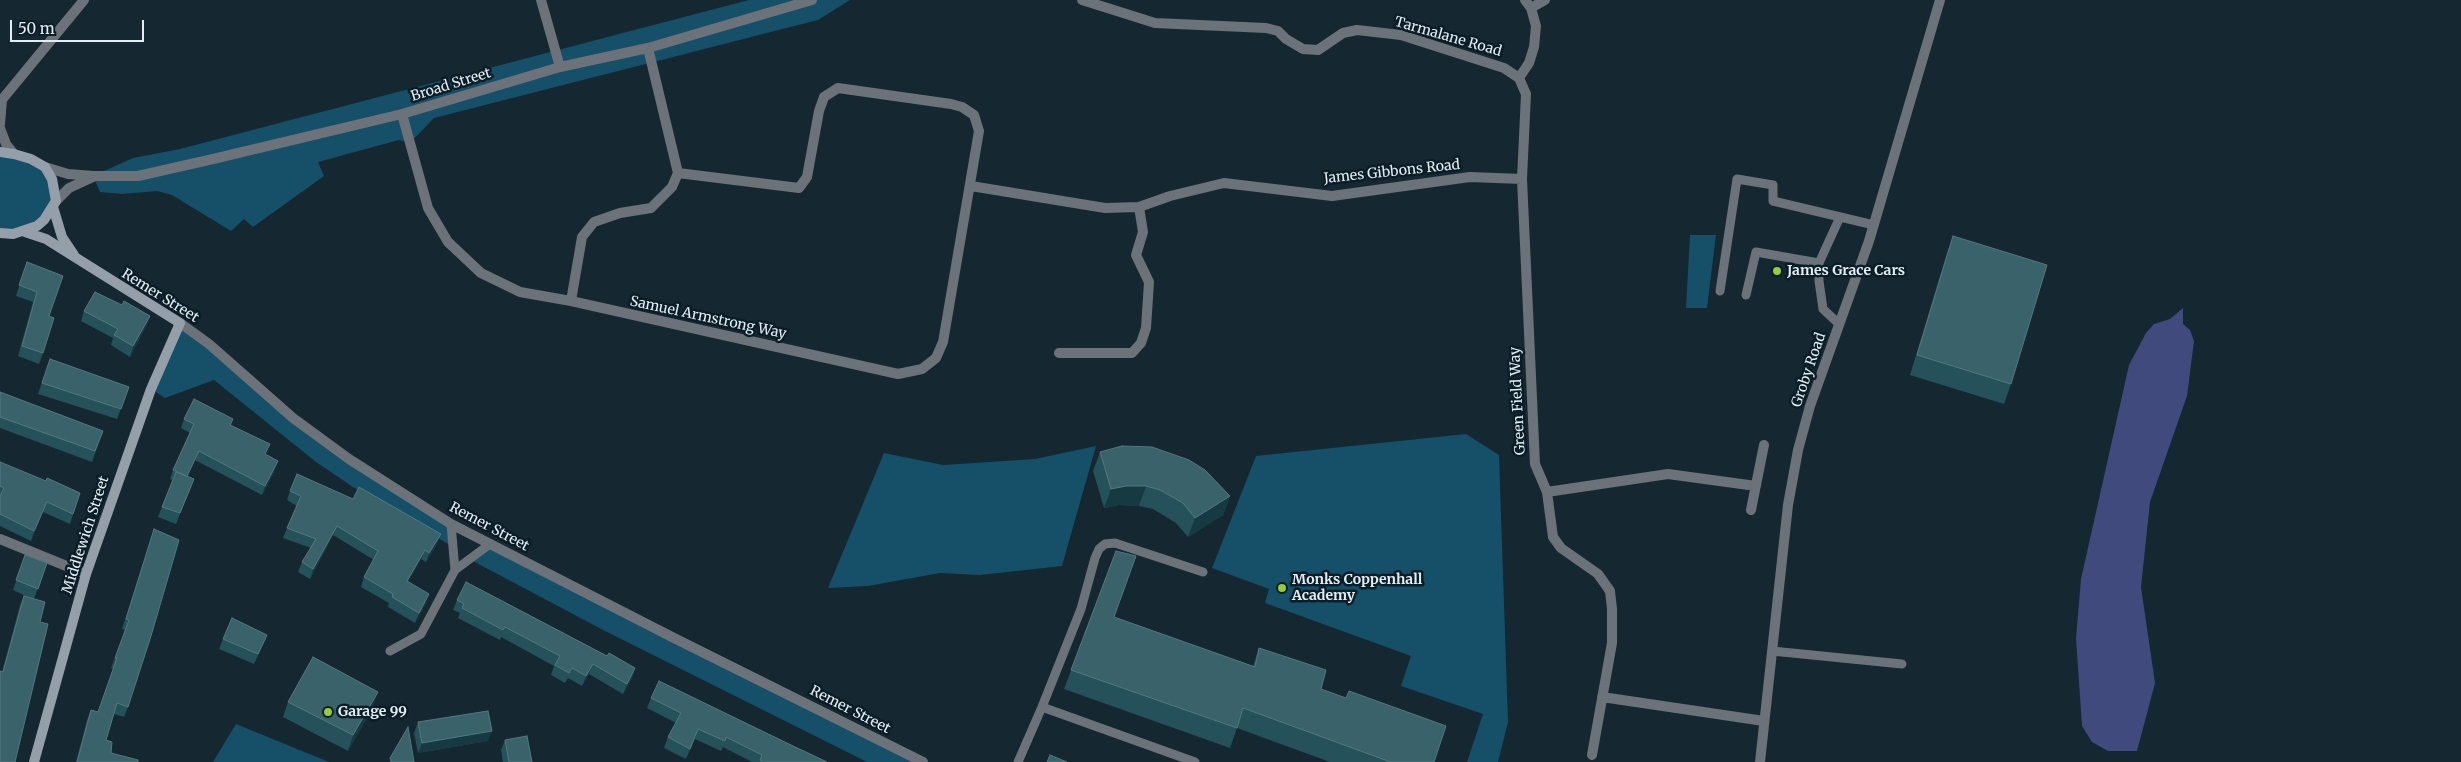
<!DOCTYPE html>
<html>
<head>
<meta charset="utf-8">
<style>
  body { margin:0 }
  #map { position:relative; width:2461px; height:762px; overflow:hidden; background:#152731; font-family:Merriweather,serif }
  canvas { display:block }
  .scale { position:absolute; left:10px; top:20px; width:134px; height:22px; box-sizing:border-box; border:2px solid #e2edf3; border-top:0; padding-left:6px; font-size:15px; line-height:18px; white-space:nowrap; color:#e2edf3; -webkit-text-stroke:4px #0b1e27; paint-order:stroke }
</style>
</head>
<body>
<div id="map">
<canvas width="2461" height="762"></canvas>
<div class="scale">50 m</div>
</div>
<script>
const ctx = document.querySelector('canvas').getContext('2d');
ctx.lineJoin = 'round';
function paint(path, color) { ctx.fillStyle = color; ctx.fill(path, 'evenodd'); }
const toPath = rows => new Path2D(rows.map(r => 'M' + r).join(''));
function stroke(path, color, width, dash) { ctx.strokeStyle = color; ctx.lineWidth = width; ctx.lineCap = dash ? 'butt' : 'round'; ctx.setLineDash(dash || []); ctx.stroke(path); }
function write(font, color, halo, rows, align = 'center') {
  ctx.font = font + ' Merriweather,serif'; ctx.lineWidth = 5; ctx.setLineDash([]); ctx.textBaseline = 'middle'; ctx.strokeStyle = halo; ctx.fillStyle = color; for (const [text, x, y, turn = 0] of rows) {
    ctx.save(); ctx.translate(x, y); ctx.rotate((+turn || 0) * Math.PI / 180); ctx.textAlign = isNaN(turn) ? turn : align; if (halo) ctx.strokeText(text, 0, 0); ctx.fillText(text, 0, 0); ctx.restore();
  }
}
paint(toPath([
  [749,0,850,0,818,20,434,118,410,143,399,140,318,162,324,176,253,227,244,219,231,231,172,195,157,191,122,194,100,192,93,176,133,158,180,149],
  [0,152,45,167,56,201,44,220,0,233],
  [1690,235,1716,235,1707,308,1686,308],
  [180,323,293,418,451,524,453,547,353,487,316,462,214,380,165,398,151,389],
  [1466,434,1499,455,1508,722,1498,762,1467,762,1483,714,1401,686,1411,656,1265,603,1269,589,1212,568,1256,456],
  [1096,446,1062,566,980,575,940,573,868,586,828,588,884,453,943,465,1035,459],
  [490,544,923,762,867,762,605,631,469,559],
  [236,724,329,762,213,762]
]), '#154f68');
paint(toPath([
  [2183,308,2183,324,2190,330,2194,341,2187,396,2150,502,2141,587,2155,683,2137,751,2108,751,2092,742,2082,726,2076,638,2081,579,2129,365,2146,333,2154,324,2170,319]
]), '#404a7d');
stroke(toPath([
  [1720,291,1737,179,1773,185,1773,201,1874,225],
  [1746,295,1756,252,1819,263],
  [1839,324,1823,309,1819,281,1819,263,1840,217],
  [451,524,455,570,490,544],
  [390,651,421,634,455,570],
  [1772,651,1902,664],
  [1042,707,1195,762],
  [1018,762,1042,707,1081,609,1095,558,1099,549,1105,544,1115,543,1203,572]
]), '#6c7279', 9);
stroke(toPath([
  [541,0,560,67],
  [1082,0,1155,23,1266,28,1278,31,1286,39,1303,49,1318,50,1343,33,1357,30,1401,35,1504,68,1519,78],
  [1531,8,1545,0],
  [648,48,678,173],
  [1519,78,1526,94,1522,179,1535,464,1547,492,1553,537,1561,548,1598,574,1610,591,1612,609,1612,643,1592,755],
  [1519,78,1529,63,1534,47,1536,26,1531,8,1525,0],
  [402,114,428,208,448,242,481,273,520,292,571,301,898,374,922,369,936,358,943,342,979,131,974,115,962,107,951,104,838,88,824,97,819,111,807,177,799,188,678,173,672,187,651,208,620,213,594,222,582,237,571,301],
  [45,167,68,174,93,176,138,176,213,159,402,114,560,67,648,48,812,0],
  [971,186,1105,208,1139,207,1170,196,1224,183,1332,196,1470,177,1522,179],
  [56,201,69,188,93,177],
  [1059,353,1132,353,1141,343,1146,328,1149,282,1136,255,1143,232,1139,207],
  [1547,492,1668,474,1756,486],
  [1751,510,1764,445],
  [0,539,86,574],
  [1602,697,1764,721]
]), '#6c7279', 10);
stroke(toPath([
  [0,102,84,0],
  [0,124,2,100],
  [0,128,6,144,14,154],
  [180,323,209,344,293,418,349,459,451,524,676,639,923,762],
  [1760,762,1788,505,1798,450,1810,406,1869,241,1940,0]
]), '#6c7279', 10);
stroke(toPath([
  [0,152,14,154,31,159,45,167,52,179,56,201,44,220,37,226,13,234,0,233],
  [53,207,62,237,74,255],
  [25,232,46,239,180,323,151,389,86,574,34,762]
]), '#959faa', 10);
paint(toPath([
  [1953,236,2011,384,2004,404,1910,375,1946,256],
  [27,262,49,316,43,353,39,364,18,356,33,302,16,296],
  [122,305,150,316,146,326,130,357,111,345,113,338,81,321,84,311],
  [50,359,129,387,117,419,38,394],
  [0,392,103,431,92,462,0,428],
  [184,419,233,419,231,425,266,455,275,470,262,495,195,460,188,476,194,479,176,524,158,517,173,480,170,479,173,470,190,433,181,428],
  [1100,452,1230,496,1223,515,1188,537,1176,523,1153,509,1139,506,1119,505,1104,508,1093,471],
  [0,462,73,514,70,524,43,512,31,541,0,526],
  [290,491,353,499,441,534,437,544,426,562,421,559,408,582,426,603,415,623,388,607,389,603,361,587,364,577,374,560,333,535,310,579,298,572,302,562,311,548,283,538,287,528,297,506,287,500],
  [154,529,128,707,124,717,114,714,106,740,111,753,138,762,76,762,87,720,91,710,98,712,113,669,111,668,125,630,122,629],
  [1116,551,1114,617,1253,666,1259,648,1321,689,1434,762,1330,762,1237,728,1230,748,1064,689],
  [25,555,47,563,34,599,40,622,15,762,2,672,20,605,24,596,30,598,13,590],
  [457,600,607,656,635,668,632,678,623,694,589,674,582,686,568,678,565,683,551,675,554,666,501,637,500,640,458,618,460,613,453,610],
  [267,635,263,645,254,664,219,649,223,639],
  [651,698,791,745,827,762,752,762,723,747,721,751,695,739,686,759,664,748,668,737,676,723,647,708],
  [288,702,373,707,348,751,283,717],
  [418,722,488,741,418,753,414,733],
  [505,740,532,762,503,762,501,750]
]), '#25525a');
paint(toPath([
  [150,316,146,326,130,357,133,346],
  [199,451,195,460,184,485,187,476],
  [278,461,275,470,262,495,265,486],
  [1126,486,1146,486,1139,506,1119,505,1104,508,1111,489],
  [1230,496,1223,515,1188,537,1195,518],
  [47,502,43,512,31,541,34,531],
  [337,526,333,535,310,579,313,569],
  [441,534,437,544,426,562,429,553],
  [425,550,421,559,403,591,407,581],
  [429,594,426,603,415,623,419,613],
  [267,635,263,645,254,664,258,654],
  [593,664,589,674,582,686,586,676],
  [635,668,632,678,623,694,627,684],
  [378,692,373,707,348,751,353,735],
  [698,729,695,739,686,759],
  [492,731,488,741,418,753,422,743]
]), '#163a42');
const building = toPath([
  [1953,236,2047,265,2011,384,1917,355,1953,236],
  [27,262,63,276,49,316,54,318,43,353,22,346,37,292,19,285,27,262],
  [95,292,122,305,124,301,150,316,133,346,114,335,118,329,84,311,95,292],
  [50,359,129,387,121,409,42,383,50,359],
  [0,392,103,431,95,451,0,417,0,392],
  [194,399,233,419,230,425,270,444,265,454,278,461,265,486,199,451,187,476,173,470,194,424,184,419,194,399],
  [1122,446,1152,447,1189,460,1205,470,1230,496,1195,518,1183,503,1160,490,1146,486,1126,486,1111,489,1100,452,1122,446],
  [0,462,46,481,47,478,80,493,73,514,47,502,34,531,0,514,0,496,4,488,0,486,0,462],
  [176,472,194,479,180,513,162,507,176,472],
  [297,474,353,499,359,487,441,534,429,553,425,550,407,581,429,594,419,613,392,597,393,594,364,577,378,551,337,526,313,569,302,562,316,539,287,528,301,496,290,491,297,474],
  [154,529,179,540,151,636,128,707,117,703,106,740,112,742,111,753,138,760,138,762,77,762,91,710,98,712,117,658,115,658,129,620,126,619,154,529],
  [1116,551,1136,556,1114,617,1255,667,1259,648,1326,670,1321,689,1346,698,1349,691,1446,726,1434,762,1388,762,1388,761,1243,708,1237,728,1071,670,1116,551],
  [25,555,47,563,38,589,16,580,25,555],
  [466,582,607,656,609,653,635,668,627,684,593,664,586,676,572,668,569,673,555,665,560,656,505,627,503,630,462,608,464,604,457,600,466,582],
  [24,596,45,602,40,622,48,624,15,762,0,762,0,671,3,672,24,596],
  [232,618,267,635,258,654,223,639,232,618],
  [313,657,378,692,353,735,288,702,313,657],
  [659,681,791,745,827,762,763,762,760,760,762,755,726,737,725,741,698,729,690,749,668,737,681,713,651,698,659,681],
  [488,711,492,731,422,743,418,722,488,711],
  [408,727,414,762,391,762,390,758,408,727],
  [527,736,532,762,509,762,505,740,527,736],
  [1050,755,1067,762,1047,762,1050,755]
]);
paint(building, '#3a626a');
stroke(building, '#547880', 1);
for (const [x, y, r, color] of [
  [1777,271,5,"#97cb38"],
  [1282,588,5,"#97cb38"],
  [328,712,5,"#97cb38"]
]) { const dot = new Path2D(); dot.arc(x, y, r, 0, 2 * Math.PI); ctx.fillStyle = color; ctx.fill(dot); stroke(dot, '#0b1e27', 2); }
write('14px', '#e2edf3', '#0b1e27', [
  ["Tarmalane Road",1448,37,16],
  ["Broad Street",451,85,-17],
  ["James Gibbons Road",1392,172,-6],
  ["Remer Street",160,296,32],
  ["Samuel Armstrong Way",708,318,12],
  ["Groby Road",1809,370,-71],
  ["Green Field Way",1518,401,-93],
  ["Remer Street",489,527,28],
  ["Middlewich Street",86,535,-72],
  ["Remer Street",850,710,27]
]);
write('bold 14px', '#e2edf3', '#0b1e27', [
  ["James Grace Cars",1787,271],
  ["Monks Coppenhall",1292,580],
  ["Academy",1292,596],
  ["Garage 99",338,712]
], 'left');
</script>
</body>
</html>
